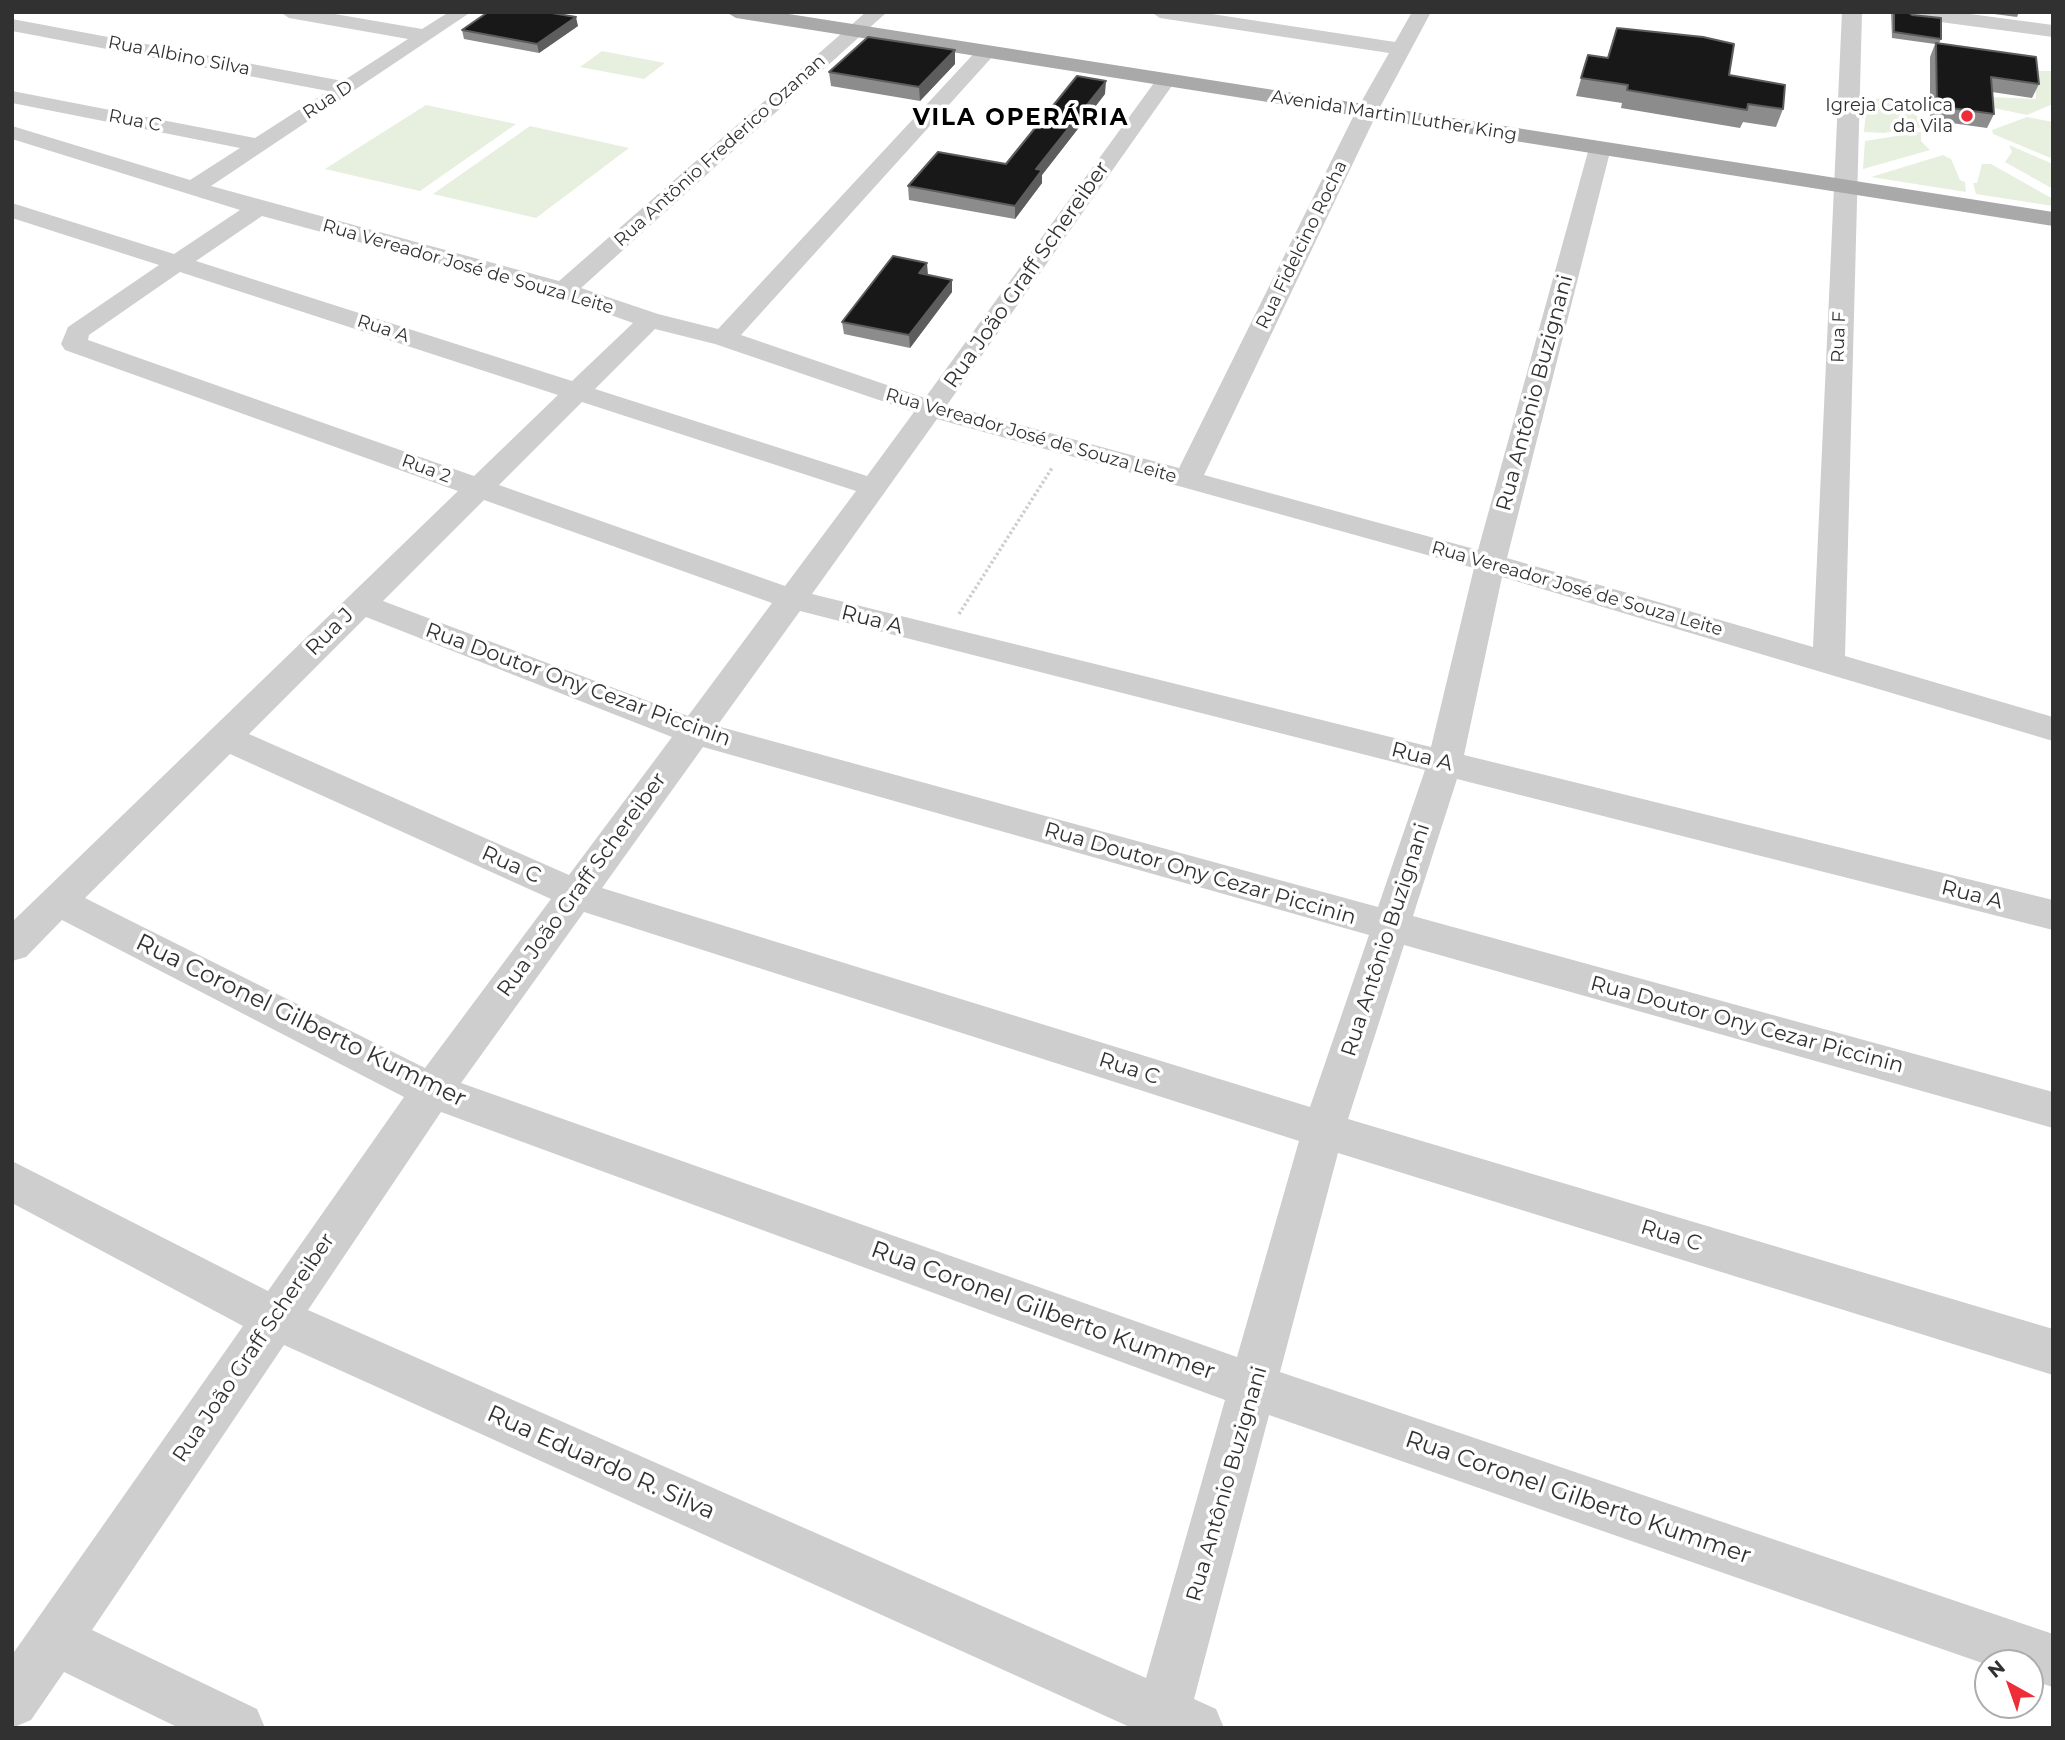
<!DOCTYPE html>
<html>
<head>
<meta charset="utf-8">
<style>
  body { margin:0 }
  #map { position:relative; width:2065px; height:1740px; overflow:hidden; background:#fff; font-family:Montserrat,sans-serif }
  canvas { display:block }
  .frame { position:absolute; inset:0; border:14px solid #313131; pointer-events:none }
  .north { position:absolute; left:1974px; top:1649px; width:70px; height:70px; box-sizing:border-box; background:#fff; border:2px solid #adadad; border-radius:50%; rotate:320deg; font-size:19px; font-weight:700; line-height:28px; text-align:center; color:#313131 }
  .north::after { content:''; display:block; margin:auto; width:24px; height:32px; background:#ef2d39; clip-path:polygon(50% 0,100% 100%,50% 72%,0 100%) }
</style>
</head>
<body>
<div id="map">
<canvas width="2065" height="1740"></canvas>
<div class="frame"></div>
<div class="north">N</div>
</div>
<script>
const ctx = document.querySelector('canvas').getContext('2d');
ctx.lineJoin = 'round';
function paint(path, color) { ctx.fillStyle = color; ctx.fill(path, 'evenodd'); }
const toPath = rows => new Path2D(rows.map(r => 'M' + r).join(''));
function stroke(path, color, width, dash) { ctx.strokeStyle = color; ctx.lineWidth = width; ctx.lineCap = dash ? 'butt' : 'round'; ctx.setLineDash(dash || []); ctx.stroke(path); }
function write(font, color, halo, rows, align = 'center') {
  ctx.font = font + ' Montserrat,sans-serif'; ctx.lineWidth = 7; ctx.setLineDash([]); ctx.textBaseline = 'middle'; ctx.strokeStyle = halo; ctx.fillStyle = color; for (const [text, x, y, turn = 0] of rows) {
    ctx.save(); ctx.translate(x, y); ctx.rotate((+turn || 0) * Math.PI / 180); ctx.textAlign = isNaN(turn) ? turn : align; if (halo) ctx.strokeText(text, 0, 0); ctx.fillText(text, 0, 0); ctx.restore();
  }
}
paint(toPath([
  [602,51,665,63,644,79,580,67],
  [2035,71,2053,71,2053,104,2027,115,1989,107,1988,97,2036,99],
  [1884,98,1925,104,1913,114,1936,125,1884,133,1864,132,1867,100],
  [426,105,516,124,420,191,325,169],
  [2027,117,2053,122,2053,159,1993,134,1992,130],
  [530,126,629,148,536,218,433,194],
  [1921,132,1921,141,1930,150,1863,169,1865,141],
  [2009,145,2053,164,2053,189,2005,162,2012,152],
  [1943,155,1951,159,1960,180,1965,182,1966,192,1871,177],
  [1982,164,1991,164,2053,199,2053,206,1976,194,1973,183,1977,183]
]), '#e7efdf');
stroke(toPath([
  [959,614,1052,468]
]), '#cecece', 3.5, [2.5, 2.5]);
paint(toPath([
  [280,12,323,12,422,29,449,12,471,12,211,186,559,281,866,12,887,12,581,288,658,314,718,329,979,48,993,48,996,52,993,56,741,335,925,398,1159,76,1173,76,1176,80,947,405,1179,468,1356,111,1389,53,1160,18,1151,12,1199,12,1395,42,1412,12,1431,12,1378,111,1204,475,1478,550,1589,148,1592,143,1608,143,1611,148,1507,558,1813,647,1842,12,1862,12,1845,656,2053,717,2053,741,1502,577,1464,755,2053,900,2053,930,1457,779,1413,916,2053,1092,2053,1128,1404,945,1348,1119,2053,1329,2053,1375,1338,1153,1280,1372,2053,1634,2053,1687,2030,1680,2030,1663,1988,1665,1269,1415,1194,1699,1216,1709,1224,1728,1132,1728,284,1345,92,1630,257,1709,265,1728,179,1728,64,1672,31,1720,12,1728,12,1655,243,1326,12,1203,12,1161,268,1291,404,1097,62,920,26,957,12,961,12,922,458,491,65,350,61,344,68,327,159,265,12,218,12,203,174,254,240,210,12,139,12,126,190,180,240,148,12,103,12,91,255,138,328,91,12,31,12,19,343,81,408,39,289,18,280,12],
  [262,216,555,295,633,323,572,381,196,261,262,216],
  [180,272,558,395,474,476,88,340,89,335,180,272],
  [655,329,715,344,914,412,867,476,595,389,655,329],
  [582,402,856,491,785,586,499,485,582,402],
  [937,419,1474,568,1431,747,812,594,937,419],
  [484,500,772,603,688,716,383,601,484,500],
  [800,611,1425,770,1378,907,717,726,800,611],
  [366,617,672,737,569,875,249,734,366,617],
  [703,747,1369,935,1310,1107,602,888,703,747],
  [230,754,551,899,425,1068,85,898,230,754],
  [584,912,1299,1141,1237,1357,461,1083,584,912],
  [441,1112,1225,1400,1146,1678,308,1310,441,1112],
  [1901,12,1955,12,2053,25,2053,37,1910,18,1901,12]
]), '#cecece');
paint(toPath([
  [726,12,776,12,2053,212,2053,226,736,18,726,12]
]), '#a9a9a9');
paint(toPath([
  [488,12,556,12,554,14,578,26,539,53,464,39,462,30],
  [1891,12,1908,12,1941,39,1939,43,2039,84,2032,98,1992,92,1994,114,1987,128,1930,120,1930,57,1935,44,1892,38],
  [1979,12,2019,12,2017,17],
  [955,50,955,64,920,101,831,86,829,72],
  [1588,55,1729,75,1783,109,1776,127,1743,122,1740,128,1621,108,1622,103,1576,96],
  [1105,94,1042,175,1042,183,1015,219,909,200,908,186,1006,164],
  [927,263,927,275,952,280,952,292,910,348,844,334,842,322]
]), '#8c8c8c');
paint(toPath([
  [576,17,578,26,539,53,537,44],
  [955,50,955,64,920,101,919,87],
  [1106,81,1105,94,1042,175,1042,183,1015,219,1015,206,1036,169],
  [927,263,928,275,919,273],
  [952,280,952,292,910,348,909,335]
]), '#5d5d5d');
const building = toPath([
  [488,12,546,12,576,17,537,44,462,30,488,12],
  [1894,12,1908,12,1912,15,1941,18,1941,39,1894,32,1894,12],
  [1617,28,1703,37,1734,44,1729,75,1785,85,1783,109,1748,104,1747,110,1627,90,1628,85,1581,78,1588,55,1608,58,1617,28],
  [868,37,955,50,919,87,829,72,868,37],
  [1936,43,2036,57,2039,84,1991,77,1994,114,1937,106,1936,43],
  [1077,76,1106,81,1036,169,1042,170,1015,206,908,186,938,152,1006,164,1077,76],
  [893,256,927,263,919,273,952,280,909,335,842,322,893,256]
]);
paint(building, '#181818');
stroke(building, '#5d5d5d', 2);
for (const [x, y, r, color] of [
  [1967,116,7,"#ef2d39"]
]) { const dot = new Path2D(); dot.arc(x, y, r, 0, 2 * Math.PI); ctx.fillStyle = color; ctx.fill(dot); stroke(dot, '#fff', 2.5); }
write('18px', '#313131', '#fff', [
  ["Rua Albino Silva",179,56,11],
  ["Rua D",328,100,-33],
  ["Avenida Martin Luther King",1394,116,9],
  ["Rua C",135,121,11],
  ["Rua Antônio Frederico Ozanan",720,151,-42],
  ["Rua Fidelcino Rocha",1302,245,-64],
  ["Rua Vereador José de Souza Leite",468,267,16],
  ["Rua A",383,329,18],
  ["Rua F",1839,337,-88],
  ["Rua Vereador José de Souza Leite",1031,436,16],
  ["Rua 2",426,469,20],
  ["Rua Vereador José de Souza Leite",1577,589,16]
]);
write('18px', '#313131', '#fff', [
  ["Igreja Catolica",1953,106],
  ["da Vila",1953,127]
], 'right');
write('21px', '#313131', '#fff', [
  ["Rua João Graff Schereiber",1027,275,-55],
  ["Rua Antônio Buzignani",1535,393,-75],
  ["Rua A",872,620,14],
  ["Rua J",330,632,-45],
  ["Rua Doutor Ony Cezar Piccinin",578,685,20],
  ["Rua A",1422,757,14],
  ["Rua C",511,865,24],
  ["Rua Doutor Ony Cezar Piccinin",1200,874,16],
  ["Rua João Graff Schereiber",582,885,-54],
  ["Rua A",1972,895,14],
  ["Rua Antônio Buzignani",1386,940,-72],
  ["Rua Doutor Ony Cezar Piccinin",1747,1025,15],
  ["Rua C",1129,1069,18],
  ["Rua C",1671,1236,17],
  ["Rua João Graff Schereiber",254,1348,-56],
  ["Rua Antônio Buzignani",1227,1484,-74]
]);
ctx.letterSpacing = '2px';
write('bold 23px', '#000', '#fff', [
  ["VILA OPERÁRIA",1021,118]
]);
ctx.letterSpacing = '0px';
write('24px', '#313131', '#fff', [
  ["Rua Coronel Gilberto Kummer",301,1021,26],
  ["Rua Coronel Gilberto Kummer",1043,1311,20],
  ["Rua Eduardo R. Silva",601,1463,24],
  ["Rua Coronel Gilberto Kummer",1578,1498,19]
]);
</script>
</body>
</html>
